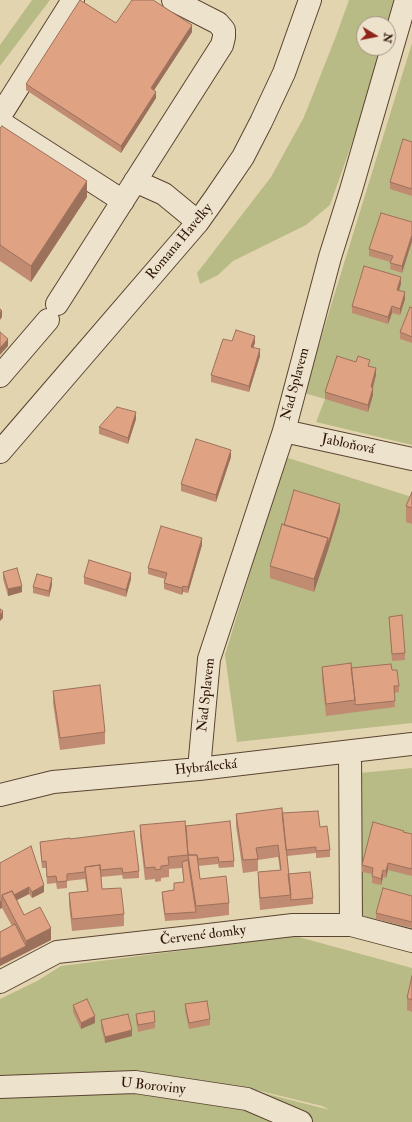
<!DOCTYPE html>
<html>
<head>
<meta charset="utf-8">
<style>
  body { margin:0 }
  #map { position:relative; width:412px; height:1122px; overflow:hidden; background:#e3d4b0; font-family:"IM FELL Double Pica",serif }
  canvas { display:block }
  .north { position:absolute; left:356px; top:16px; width:40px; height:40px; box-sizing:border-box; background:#ede3cc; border:1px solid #a1907e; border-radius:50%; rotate:100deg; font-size:11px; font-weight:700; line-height:16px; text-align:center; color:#2e1408 }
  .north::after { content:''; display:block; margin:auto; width:14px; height:18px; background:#8f2418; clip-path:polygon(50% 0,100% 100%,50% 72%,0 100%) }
</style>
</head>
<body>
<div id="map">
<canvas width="412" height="1122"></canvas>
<div class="north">N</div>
</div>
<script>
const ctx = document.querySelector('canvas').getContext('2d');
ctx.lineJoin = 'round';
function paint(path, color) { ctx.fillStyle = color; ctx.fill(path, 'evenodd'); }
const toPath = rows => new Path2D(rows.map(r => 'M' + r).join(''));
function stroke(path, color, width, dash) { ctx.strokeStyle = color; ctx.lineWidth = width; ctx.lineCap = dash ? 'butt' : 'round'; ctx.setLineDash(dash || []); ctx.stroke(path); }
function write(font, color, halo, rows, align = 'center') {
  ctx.font = font + ' "IM FELL Double Pica",serif'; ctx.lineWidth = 3; ctx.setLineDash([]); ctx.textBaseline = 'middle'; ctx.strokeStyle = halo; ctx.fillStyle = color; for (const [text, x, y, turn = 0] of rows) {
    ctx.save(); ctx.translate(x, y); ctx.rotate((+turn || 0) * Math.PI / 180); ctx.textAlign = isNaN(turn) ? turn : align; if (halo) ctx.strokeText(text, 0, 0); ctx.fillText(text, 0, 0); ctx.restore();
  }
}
paint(toPath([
  [32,0,50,0,0,66,0,45],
  [349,0,395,0,388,24,364,24,364,48,383,48,373,84,330,205,306,225,233,261,218,275,200,284,197,273,271,177,304,117,336,36],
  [412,43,412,445,316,422,325,399,304,393],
  [285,457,412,497,412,723,237,742,225,655],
  [412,768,412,928,359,915,360,773],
  [295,936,412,968,412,1122,0,1122,0,1090,107,1072,0,1077,0,999,37,981,61,966],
  [248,1088,322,1106,330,1110,248,1089]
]), '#b9bb87');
const minor = toPath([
  [0,116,73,0],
  [0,122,123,201],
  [135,181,164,194,198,222],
  [57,304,222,45,224,37,224,30,218,23,173,0],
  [0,376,48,320],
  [284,431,412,459],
  [0,452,198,222,215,198,243,157,261,122,284,73,310,0],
  [350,752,351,925],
  [199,769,209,659,284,431,330,257,351,190,406,0],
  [0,795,53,782,199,769,412,744],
  [0,982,57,952,200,936,293,925,351,925,412,941],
  [0,1087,135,1082,247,1099,301,1122]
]);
stroke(minor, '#5b4432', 24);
stroke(minor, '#ede3cc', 22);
paint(toPath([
  [116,23,192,32,154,90,156,98,121,153,26,90,26,84],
  [0,128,87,197,31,282,0,261],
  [412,142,412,196,390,189,390,182],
  [412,222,412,241,402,273,390,269,391,262,369,256,369,249],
  [401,284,399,290,405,299,400,315,392,313,388,324,352,313,352,306],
  [412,308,412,343,400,339,400,332],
  [232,341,255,343,253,348,260,356,249,392,211,382,211,375],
  [370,367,376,375,373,388,373,395,368,412,325,399,325,392],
  [136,419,128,444,99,434,99,427],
  [231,457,216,502,181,491,181,484],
  [412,492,412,524,406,522,406,506],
  [340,511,328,550,314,592,270,578,270,566,284,525],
  [202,545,188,593,183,592,182,595,164,589,164,583,165,579,148,574,148,568],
  [3,572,22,592,8,596,3,579],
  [84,577,131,579,126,597,84,584],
  [52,585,49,597,33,593,33,587],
  [389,617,405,653,405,660,392,661],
  [322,667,351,668,399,686,399,692,394,693,395,707,326,716,322,679],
  [53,691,105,732,105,744,60,750,53,703],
  [282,813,320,827,330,850,330,857,316,858,316,853,287,856,288,874,313,898,313,904,260,910,258,884,258,872,280,870,278,857,258,860,258,871,243,873,236,826,236,814],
  [140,825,186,826,234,861,234,867,219,868,218,864,199,866,200,879,229,903,229,915,196,919,165,921,162,898,162,892,174,890,174,883,184,882,182,868,169,869,169,877,161,878,161,881,155,882,155,879,145,880,140,837],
  [404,832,412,834,412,876,388,870,386,878,383,877,381,885,372,883,372,874,362,872,362,865],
  [70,839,139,871,139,878,123,879,122,875,101,877,102,889,124,914,124,926,72,931,69,905,69,893,87,891,85,879,67,881,67,888,57,889,56,883,47,884,46,868,42,868,40,848,40,842],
  [0,863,44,892,32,898,29,894,17,900,24,915,51,940,0,966,0,932,12,926,2,908],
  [412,896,412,928,376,919,376,913],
  [412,976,412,1012,407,1010,407,998],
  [185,1004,210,1019,210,1025,189,1029,185,1011],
  [73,1005,95,1023,81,1029,73,1012],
  [136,1014,155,1022,155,1028,138,1032,136,1021],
  [101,1020,132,1036,105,1043,101,1027]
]), '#c08b71');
paint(toPath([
  [192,25,192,32,151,95,151,88],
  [156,92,156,98,121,153,121,146],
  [87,181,87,197,31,282,31,266],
  [412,235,412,241,402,273,402,266],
  [401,277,401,284,397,296,397,290],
  [405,292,405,299,400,315,400,309],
  [392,306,392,313,388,324,388,317],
  [2,311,2,317,0,320,0,313],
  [255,336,255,343,251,354,251,347],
  [8,339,8,346,0,355,0,348],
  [260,349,260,356,249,392,249,386],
  [376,368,376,375,371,394,371,387],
  [373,388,373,395,368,412,368,405],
  [136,412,136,419,128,444,128,438],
  [231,450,231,457,216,502,216,495],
  [340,504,340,511,328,550,314,592,314,579],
  [202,538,202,545,188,593,188,587],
  [131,573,131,579,126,597,126,590],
  [52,578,52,585,49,597,49,591],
  [22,586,22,592,8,596,8,589],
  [183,586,183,592,182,595,182,588],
  [3,611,3,618,0,621,0,615],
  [388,863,388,870,386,878,386,871],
  [383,870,383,877,381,885,381,879],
  [44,885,44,892,32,898,32,892],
  [29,887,29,894,7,905,4,900],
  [2,901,2,908,0,909,0,902],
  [51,928,51,940,0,966,0,959,26,946,26,941],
  [95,1016,95,1023,81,1029,81,1023],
  [132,1030,132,1036,105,1043,105,1037]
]), '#9c715c');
const building = toPath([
  [80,0,116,23,132,0,153,0,192,25,151,88,156,92,121,146,26,84,80,0],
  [2,126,87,181,31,266,0,245,0,128,2,126],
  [403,139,412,142,412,189,390,182,403,139],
  [381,213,412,222,412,235,402,266,390,263,393,256,369,249,381,213],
  [364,266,401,277,397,290,405,292,400,309,392,306,388,317,352,306,364,266],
  [410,307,412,308,412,337,400,332,410,307],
  [0,309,2,311,0,313,0,309],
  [236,330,255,336,251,347,260,349,249,386,211,375,223,339,232,341,236,330],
  [0,332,8,339,0,348,0,332],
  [337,356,356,362,358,356,370,360,368,366,376,368,371,387,373,388,368,405,325,392,337,356],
  [117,407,136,412,128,438,99,427,117,407],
  [196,439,231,450,216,495,181,484,196,439],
  [294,490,340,504,328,544,328,538,284,525,294,490],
  [412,492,412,508,406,506,412,492],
  [282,524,328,538,314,579,270,566,282,524],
  [161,526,202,538,188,587,183,586,182,588,164,583,167,573,148,568,161,526],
  [89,560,131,573,126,590,84,577,89,560],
  [17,568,22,586,8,589,3,572,17,568],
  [37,574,52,578,49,591,33,587,37,574],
  [0,609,3,611,0,615,0,609],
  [402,615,405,653,392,654,389,617,402,615],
  [351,663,355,700,326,704,322,667,351,663],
  [391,664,392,670,397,670,399,686,394,686,395,701,355,705,355,700,351,668,391,664],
  [100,685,105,732,60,738,53,691,100,685],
  [282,808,291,895,260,898,258,872,281,870,278,845,256,848,258,859,243,860,236,814,282,808],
  [318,811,320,827,327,826,330,850,316,851,316,847,286,850,282,813,318,811],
  [185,821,188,855,197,855,200,879,226,876,229,903,196,906,188,855,168,857,169,865,161,866,161,869,155,870,155,867,145,868,140,825,185,821],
  [230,821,234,861,219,862,218,857,198,859,197,855,188,855,186,826,230,821],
  [373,822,404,831,403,832,412,834,412,869,388,863,386,871,383,870,381,879,372,876,373,868,362,865,373,822],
  [134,831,139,871,123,873,122,868,100,870,100,865,85,867,85,872,67,874,67,881,57,882,56,876,47,877,46,861,42,862,40,842,70,838,70,839,134,831],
  [31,846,44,885,32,892,29,887,14,895,12,891,2,895,2,901,0,902,0,863,31,846],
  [188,860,196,912,165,914,162,892,174,890,174,883,184,882,182,862,188,860],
  [100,865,102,889,121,888,124,914,72,919,69,893,88,891,85,867,100,865],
  [310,872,313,898,291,900,288,874,310,872],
  [383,888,412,896,412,922,376,913,383,888],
  [12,891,24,915,40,907,51,928,26,941,2,895,12,891],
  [15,924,26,946,0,959,0,932,15,924],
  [412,976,412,1000,407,998,412,976],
  [87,999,95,1016,81,1023,73,1005,87,999],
  [207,1001,210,1019,189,1023,185,1004,207,1001],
  [154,1011,155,1022,138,1025,136,1014,154,1011],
  [128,1014,132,1030,105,1037,101,1020,128,1014]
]);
paint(building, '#dfa283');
stroke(building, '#9c715c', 1);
write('14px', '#2e1408', '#ede3cc', [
  ["Romana Havelky",180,242,-50],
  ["Nad Splavem",296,384,-75],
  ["Jabloňová",348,445,12],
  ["Nad Splavem",207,695,-84],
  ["Hybrálecká",206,768,-6],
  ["Červené domky",203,936,-7],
  ["U Boroviny",153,1087,6]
]);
</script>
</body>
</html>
